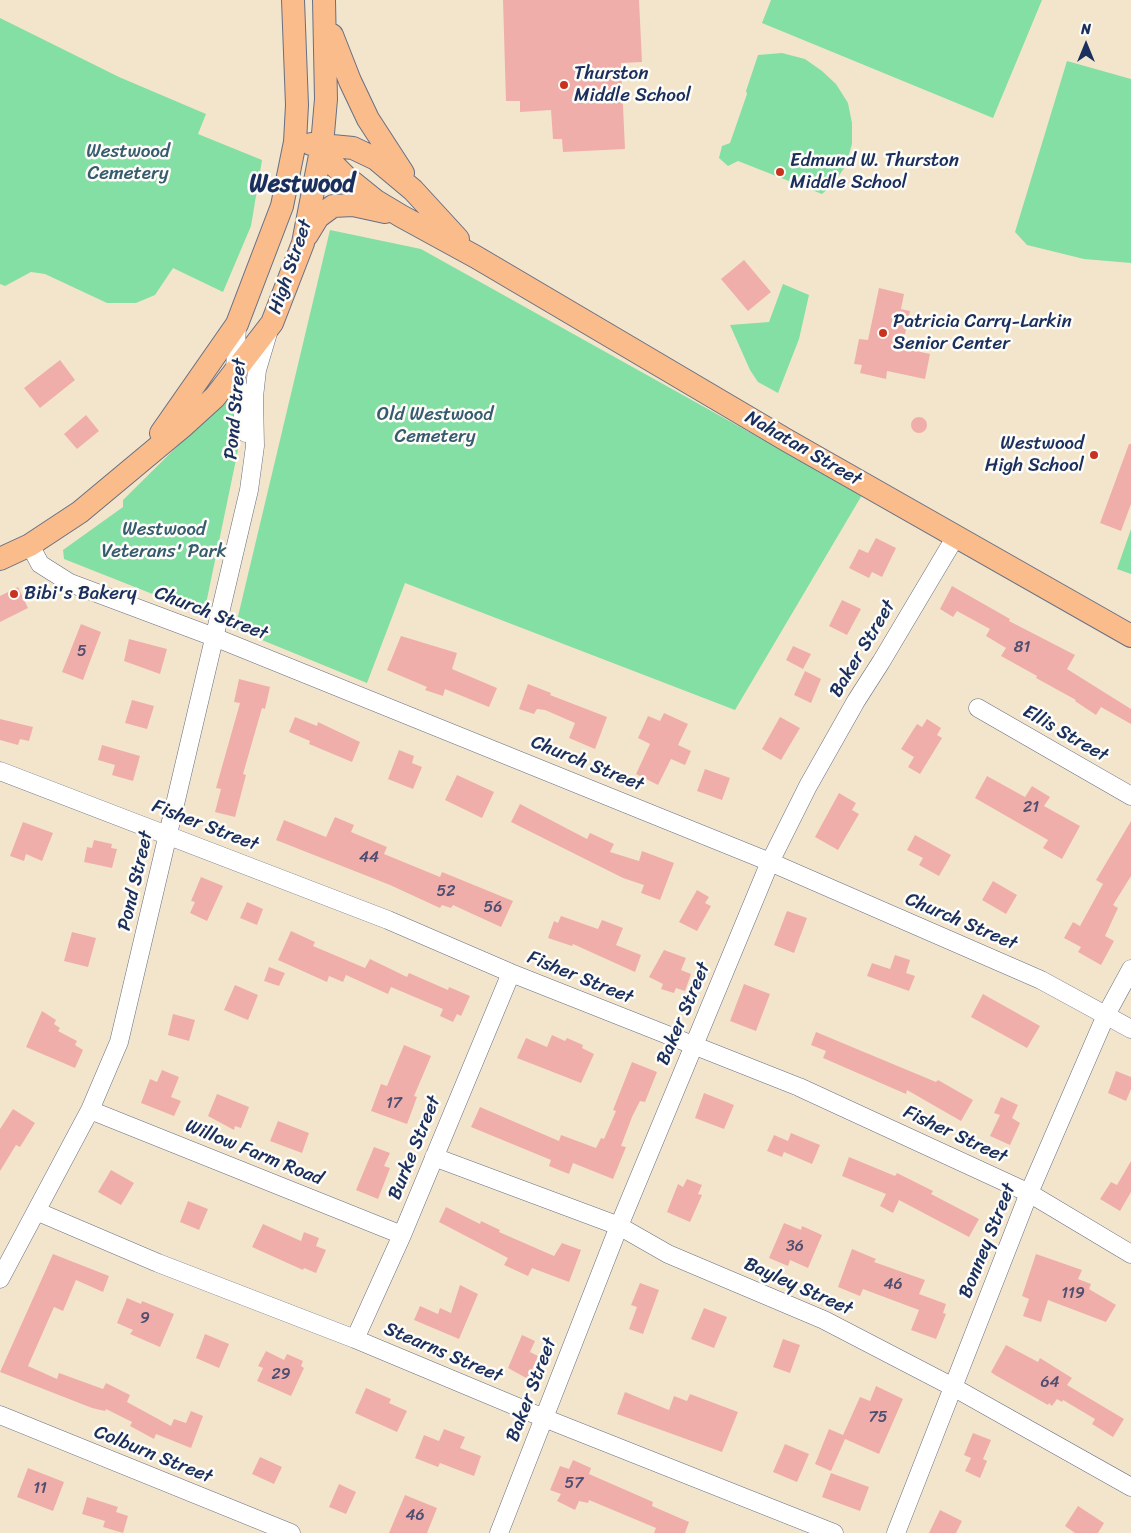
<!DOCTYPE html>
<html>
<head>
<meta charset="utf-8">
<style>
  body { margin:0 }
  #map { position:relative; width:1131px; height:1533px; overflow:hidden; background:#f3e5cc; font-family:Sriracha,sans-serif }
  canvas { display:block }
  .north { position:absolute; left:1061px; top:20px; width:50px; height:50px; -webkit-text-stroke:4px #fdfcf7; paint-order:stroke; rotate:0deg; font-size:14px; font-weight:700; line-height:20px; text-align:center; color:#1b2f5e }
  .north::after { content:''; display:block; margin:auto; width:18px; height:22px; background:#1b2f5e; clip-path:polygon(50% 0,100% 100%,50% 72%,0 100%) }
</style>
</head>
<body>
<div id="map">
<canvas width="1131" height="1533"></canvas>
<div class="north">N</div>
</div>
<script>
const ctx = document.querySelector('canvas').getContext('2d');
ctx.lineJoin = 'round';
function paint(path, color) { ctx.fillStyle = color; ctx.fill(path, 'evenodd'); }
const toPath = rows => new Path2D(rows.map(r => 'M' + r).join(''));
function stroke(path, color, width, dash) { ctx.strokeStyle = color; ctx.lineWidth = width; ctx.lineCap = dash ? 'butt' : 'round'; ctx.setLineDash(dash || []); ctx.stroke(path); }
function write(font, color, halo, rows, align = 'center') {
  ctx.font = font + ' Sriracha,sans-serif'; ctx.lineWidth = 5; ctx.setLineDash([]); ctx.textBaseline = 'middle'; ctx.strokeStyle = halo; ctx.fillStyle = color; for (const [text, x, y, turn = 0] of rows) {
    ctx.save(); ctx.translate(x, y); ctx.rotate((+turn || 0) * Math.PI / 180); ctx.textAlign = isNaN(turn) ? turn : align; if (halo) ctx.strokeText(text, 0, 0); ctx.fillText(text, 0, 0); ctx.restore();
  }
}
paint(toPath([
  [771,0,1042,0,993,118,762,23],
  [0,18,119,77,206,114,198,134,262,160,251,226,223,292,173,268,155,295,136,303,107,303,45,274,31,272,5,286,0,284],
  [782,53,805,59,822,71,836,84,848,103,852,123,852,144,846,165,835,182,822,194,738,161,728,166,719,158,722,146,730,143,747,94,746,91,758,55],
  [1067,61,1131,79,1131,263,1084,259,1027,245,1015,232],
  [330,230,421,249,862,495,735,710,405,583,367,683,235,629],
  [783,284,809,295,799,339,778,393,758,382,750,370,730,325,769,322],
  [223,401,233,402,238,450,207,599,203,609,193,610,64,559,63,550,123,507,123,500],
  [1131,529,1131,574,1117,569]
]), '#84dfa4');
paint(toPath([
  [503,0,639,0,642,62,621,63,625,149,563,152,562,139,553,139,551,110,520,112,520,101,506,101],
  [744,260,771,292,748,311,721,279],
  [879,288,904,294,901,309,910,311,902,348,930,354,925,379,887,371,886,379,860,373,862,365,854,364,859,339,868,340],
  [60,360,75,380,40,408,24,388],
  [86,415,99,431,77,449,64,434],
  '911 425a8 8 0 1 1 16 0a8 8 0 1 1-16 0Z',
  [1129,444,1131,444,1131,504,1121,531,1100,523],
  [876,538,896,548,882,577,872,572,869,578,849,568,859,549,868,553],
  [952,586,1010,619,1009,621,1075,655,1067,669,1131,709,1131,724,1101,707,1096,715,1075,701,1076,700,1036,678,1037,676,1001,656,1006,648,986,636,990,629,957,611,953,617,940,609],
  [18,587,28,608,0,622,0,596],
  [842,600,861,609,847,635,829,626],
  [81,624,101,632,83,680,62,672],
  [401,636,457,653,452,669,497,688,489,707,445,689,443,696,425,690,427,687,387,670],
  [129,639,167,649,160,674,124,661],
  [793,646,811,654,803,669,786,660],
  [805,671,821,679,811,703,794,695],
  [239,679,270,687,265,709,262,708,243,774,246,775,235,817,215,812,221,789,216,788,240,703,234,702],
  [528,684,551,693,550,695,607,717,595,749,569,738,575,723,545,710,537,709,534,714,519,709],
  [132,700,154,706,147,729,125,723],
  [664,713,688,724,678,745,691,751,685,765,671,759,658,785,636,774,650,744,638,738,648,716,660,721],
  [295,717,317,726,318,722,360,742,352,762,309,744,310,741,289,732],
  [780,717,800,728,781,760,762,749],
  [0,719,33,727,29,741,20,739,18,745,0,740],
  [927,719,941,728,937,735,942,738,920,774,908,767,914,757,901,749,917,724,922,727],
  [102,745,140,756,133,781,112,775,115,765,98,760],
  [399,750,414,756,412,763,422,767,413,789,388,779],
  [705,769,730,778,722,800,697,791],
  [457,775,494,792,482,818,445,800],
  [987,776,1025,797,1032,786,1050,797,1044,806,1080,826,1062,859,1043,848,1048,840,975,798],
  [839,793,856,803,852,810,859,814,838,850,815,837],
  [520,804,587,839,590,833,614,844,610,852,639,861,642,851,674,863,660,900,641,893,644,885,623,878,511,822],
  [335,817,354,825,351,832,387,847,384,854,440,877,442,872,513,901,501,927,453,905,451,908,442,905,440,908,390,885,276,840,284,820,326,837],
  [1131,821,1131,876,1113,905,1118,908,1105,936,1114,941,1101,965,1078,952,1081,947,1064,938,1073,922,1080,926,1103,884,1096,880],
  [23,822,53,833,42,861,26,854,24,861,10,856],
  [915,835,951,855,939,876,919,865,923,858,907,850],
  [94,840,112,844,111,848,117,849,112,868,84,862,87,847,92,848],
  [201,877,223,886,207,921,190,913,195,902,191,901],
  [993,881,1017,895,1006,914,982,900],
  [697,890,709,897,705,903,711,906,697,931,679,922],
  [247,902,263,909,257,925,240,918],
  [787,911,807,918,794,953,774,945],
  [561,916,598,929,602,920,623,928,616,945,641,955,635,972,573,944,572,946,548,938,554,921,558,923],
  [291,931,315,942,313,946,365,968,370,959,407,977,409,973,448,990,449,987,470,996,461,1016,457,1014,453,1022,440,1016,443,1009,391,987,388,994,346,975,343,982,329,976,327,982,278,960],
  [72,932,96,938,88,967,64,961],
  [664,950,686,958,681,970,691,974,685,991,676,988,674,993,661,989,663,984,649,977],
  [895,955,910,960,906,973,915,976,909,991,867,976,872,963,890,969],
  [269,967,285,973,279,986,264,981],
  [744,984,770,994,756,1031,730,1021],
  [235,985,258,995,248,1020,224,1010],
  [983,994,1040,1026,1027,1048,971,1017],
  [42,1011,56,1020,54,1024,60,1028,58,1031,77,1041,75,1045,83,1050,75,1068,26,1047],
  [173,1014,195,1020,189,1041,168,1035],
  [816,1032,936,1082,938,1080,973,1100,961,1121,907,1090,906,1094,823,1058,826,1051,811,1045],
  [552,1035,565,1041,567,1038,583,1045,582,1048,594,1054,581,1083,517,1058,526,1038,547,1047],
  [404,1045,431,1056,414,1096,417,1097,407,1124,371,1111,381,1084,387,1086],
  [632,1062,657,1072,645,1102,640,1101,632,1117,621,1146,626,1147,613,1179,573,1163,569,1174,549,1166,551,1160,471,1127,480,1107,559,1141,561,1135,596,1148,601,1138,604,1139,616,1111,613,1110],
  [162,1070,179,1077,171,1097,181,1101,174,1116,141,1103,150,1079,157,1082],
  [1116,1071,1131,1077,1131,1089,1126,1101,1108,1093],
  [704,1093,734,1105,724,1129,695,1118],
  [217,1094,249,1107,241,1128,235,1126,234,1130,208,1116],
  [1001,1097,1018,1105,1012,1118,1020,1123,1010,1145,990,1136,1000,1115,994,1113],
  [13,1109,35,1123,20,1147,16,1145,0,1171,0,1129],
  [278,1121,309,1133,302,1153,270,1141],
  [791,1133,820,1145,812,1164,784,1152,782,1157,767,1151,774,1135,788,1141],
  [374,1147,390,1153,384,1166,390,1168,378,1199,356,1190],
  [849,1157,895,1176,897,1173,933,1191,931,1194,979,1219,969,1237,899,1200,893,1213,880,1206,886,1194,842,1176],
  [1131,1161,1131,1192,1120,1211,1100,1199,1111,1182,1117,1185],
  [111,1170,134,1183,121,1205,98,1192],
  [687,1179,702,1185,698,1194,702,1195,690,1222,667,1212,678,1184,683,1187],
  [188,1201,208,1209,199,1230,180,1222],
  [446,1207,480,1224,481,1221,500,1230,499,1232,554,1256,562,1243,581,1250,569,1282,532,1268,528,1276,504,1265,508,1258,439,1222],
  [784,1223,801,1230,802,1226,822,1235,808,1268,790,1260,788,1266,769,1258],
  [263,1224,301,1241,304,1232,319,1238,316,1246,326,1250,316,1273,304,1268,303,1270,252,1247],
  [852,1249,876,1259,874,1262,925,1280,919,1294,946,1304,943,1313,946,1314,936,1339,911,1330,919,1310,863,1289,860,1296,838,1287],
  [53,1254,109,1276,103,1292,76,1280,63,1311,54,1307,28,1366,57,1379,59,1373,103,1389,106,1383,130,1395,127,1402,171,1426,174,1419,186,1423,191,1411,203,1416,191,1448,156,1434,154,1439,130,1426,132,1422,106,1409,105,1411,92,1408,0,1372],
  [1036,1254,1082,1270,1078,1279,1091,1284,1089,1289,1116,1305,1106,1322,1048,1300,1041,1322,1023,1316,1029,1299,1022,1296],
  [640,1283,659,1290,643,1334,629,1329,637,1307,631,1305],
  [460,1285,478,1294,459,1339,414,1320,420,1306,438,1314,440,1308,451,1313],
  [127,1298,141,1304,142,1301,174,1314,160,1347,130,1334,133,1330,117,1323],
  [704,1308,727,1317,714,1348,691,1339],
  [205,1334,229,1344,219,1368,196,1358],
  [522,1335,535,1341,530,1352,538,1356,528,1379,508,1368],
  [783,1339,800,1345,790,1373,773,1367],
  [1006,1345,1038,1362,1040,1358,1072,1378,1067,1385,1124,1419,1113,1437,1092,1424,1095,1419,1063,1400,1062,1402,1057,1399,1052,1406,1049,1403,1048,1405,995,1375,991,1372],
  [266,1351,284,1360,287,1354,303,1361,301,1366,304,1368,291,1396,257,1381,263,1368,258,1366],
  [876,1386,903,1399,879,1454,845,1439,831,1471,815,1464,829,1429,843,1435,860,1397,870,1401],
  [366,1388,391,1399,389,1403,407,1411,397,1432,355,1413],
  [625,1392,669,1410,674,1396,687,1401,690,1394,738,1412,722,1452,617,1414],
  [444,1429,465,1437,460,1448,481,1456,474,1476,440,1463,438,1467,415,1458,424,1435,439,1441],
  [973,1433,991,1440,983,1459,987,1461,980,1478,965,1471,971,1458,964,1455],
  [785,1444,809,1454,797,1482,773,1472],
  [260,1457,282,1467,274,1484,252,1474],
  [573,1460,591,1468,589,1474,653,1502,652,1506,689,1522,685,1533,654,1533,656,1528,589,1500,588,1503,579,1501,575,1510,557,1501,561,1494,550,1490,560,1466,569,1469],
  [28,1468,64,1482,53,1511,17,1497],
  [831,1473,869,1487,860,1511,822,1497],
  [339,1484,356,1492,346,1514,329,1507],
  [405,1495,437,1508,427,1533,389,1533],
  [87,1497,118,1507,116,1512,128,1516,123,1533,103,1527,105,1521,82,1514],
  [1078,1506,1104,1523,1098,1533,1075,1533,1065,1526],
  [940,1510,962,1521,956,1533,929,1533]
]), '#f0aeab');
const minor = toPath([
  [237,324,235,373,246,433],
  [30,545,40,564,70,583,214,637,770,862,1041,980,1131,1029],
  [978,708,1131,796],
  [0,771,388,920,511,973,799,1087,1029,1193,1131,1254],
  [90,1110,402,1235],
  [434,1157,619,1226,668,1254,824,1320,953,1387,1131,1487],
  [36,1211,158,1263,355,1339,544,1418,834,1533],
  [0,1279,90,1110,119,1042,249,490,255,446,254,397,257,370,268,333],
  [355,1339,402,1235,511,973],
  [0,1415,291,1533],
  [499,1533,619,1226,770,862,808,786,856,701,881,662,956,536],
  [896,1533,1029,1193,1106,1015,1131,969]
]);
const major = toPath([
  [332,35,350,81,368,119,403,173],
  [311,144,353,148,376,159,413,190,458,239],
  [322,145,332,163,345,176,376,201,401,216,476,257,788,441,1131,636],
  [307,235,318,217,333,206,353,205,385,212],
  [161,433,237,324,282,206,295,142,297,105,293,0],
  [0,559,30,545,80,512,182,427,215,397,272,323,303,243,322,145,326,99,324,0]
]);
stroke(minor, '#676f84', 19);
stroke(major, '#676f84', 24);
stroke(minor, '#fff', 18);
stroke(major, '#fabc8b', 22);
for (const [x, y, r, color] of [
  [564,85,5,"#c8321e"],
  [780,172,5,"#c8321e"],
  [883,333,5,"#c8321e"],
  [1094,455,5,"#c8321e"],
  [14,594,5,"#c8321e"]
]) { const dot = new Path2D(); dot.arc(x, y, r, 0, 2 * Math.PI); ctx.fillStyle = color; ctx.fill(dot); stroke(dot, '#fdfcf7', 2); }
write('16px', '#504f71', null, [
  ["81",1022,648],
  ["5",82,652],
  ["21",1031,808],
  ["44",369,858],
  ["52",446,892],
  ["56",493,908],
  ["17",394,1104],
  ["36",795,1247],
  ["46",893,1285],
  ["119",1073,1294],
  ["9",145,1319],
  ["29",281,1375],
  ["64",1050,1383],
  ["75",878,1418],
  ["57",574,1484],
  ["11",40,1489],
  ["46",415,1516]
]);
write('19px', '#1b2f5e', '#fdfcf7', [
  ["Thurston",574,74],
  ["Middle School",574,96],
  ["Edmund W. Thurston",790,161],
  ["Middle School",790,183],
  ["Patricia Carry-Larkin",893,322],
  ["Senior Center",893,344],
  ["Westwood",1084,444,"right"],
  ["High School",1084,466,"right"],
  ["Bibi's Bakery",24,594]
], 'left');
write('19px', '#355b70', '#fdfcf7', [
  ["Westwood",128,152],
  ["Cemetery",128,174],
  ["Old Westwood",435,415],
  ["Cemetery",435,437],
  ["Westwood",164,530],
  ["Veterans' Park",164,552]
]);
write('19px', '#1b2f5e', '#fdfcf7', [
  ["High Street",291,267,-71],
  ["Pond Street",236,409,-85],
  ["Nahatan Street",803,449,30],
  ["Church Street",211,614,21],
  ["Baker Street",863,649,-59],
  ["Ellis Street",1065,734,30],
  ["Church Street",587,764,22],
  ["Fisher Street",205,826,21],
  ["Pond Street",136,881,-77],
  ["Church Street",961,922,23],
  ["Fisher Street",580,978,22],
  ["Baker Street",684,1014,-67],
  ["Fisher Street",955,1135,25],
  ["Burke Street",415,1148,-68],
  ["Willow Farm Road",254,1153,22],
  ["Bonney Street",988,1241,-68],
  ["Bayley Street",798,1287,24],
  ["Stearns Street",443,1353,23],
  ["Baker Street",532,1390,-69],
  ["Colburn Street",153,1455,22]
]);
write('bold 24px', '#1b2f5e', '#fdfcf7', [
  ["Westwood",302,185]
]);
</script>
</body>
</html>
